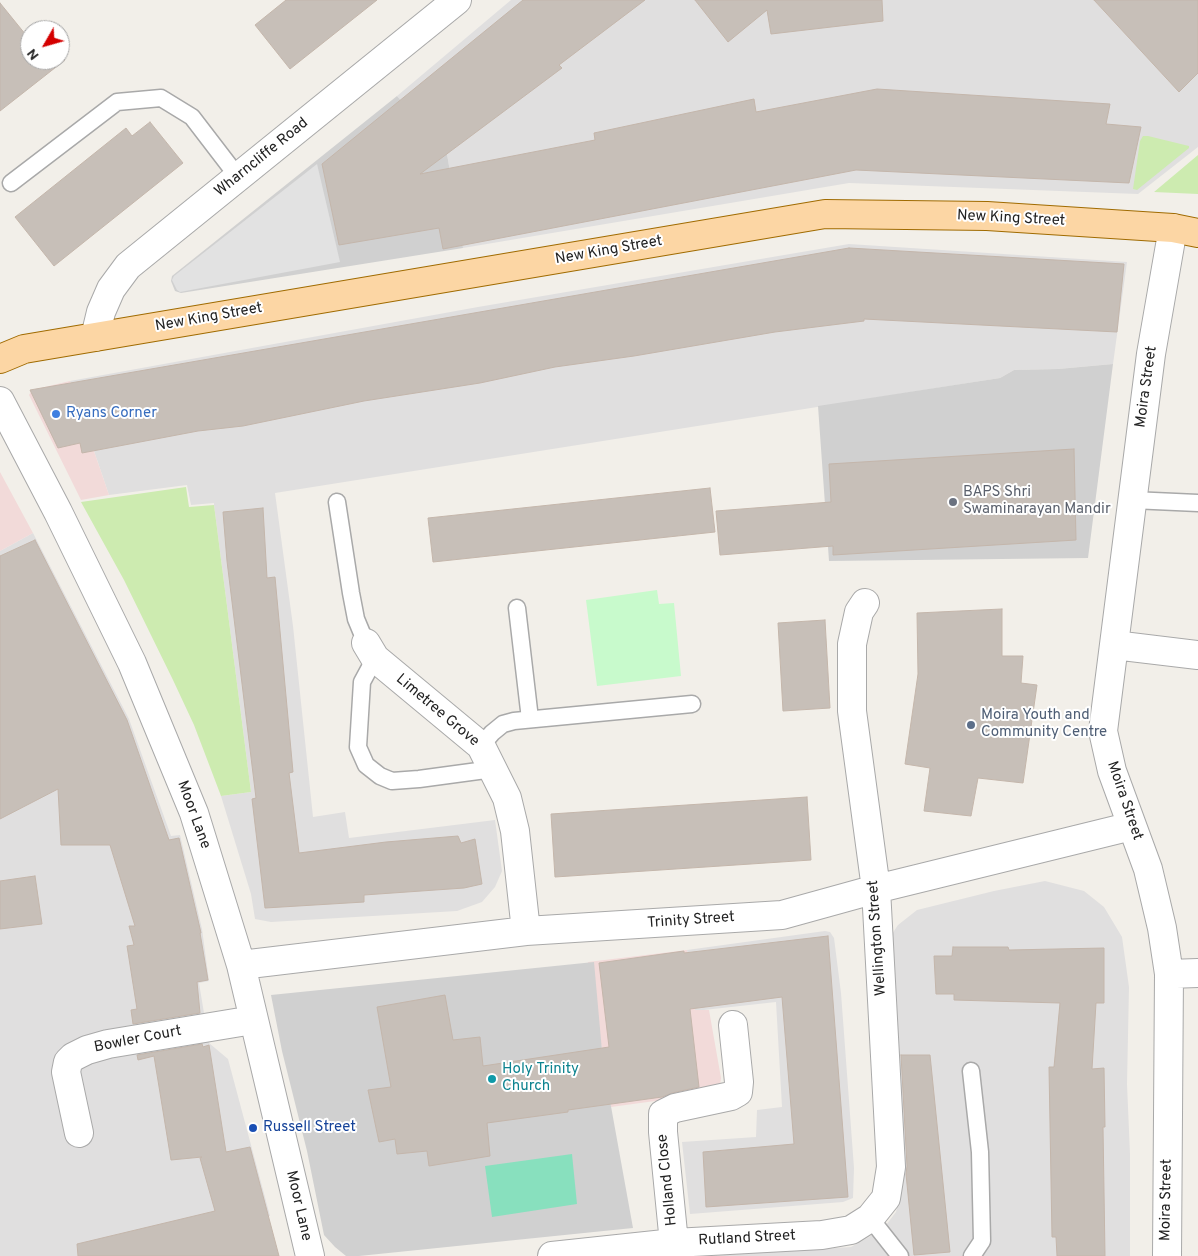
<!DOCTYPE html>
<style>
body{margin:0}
#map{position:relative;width:1198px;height:1256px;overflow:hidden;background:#f2efe9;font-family:Overpass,sans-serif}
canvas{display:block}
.north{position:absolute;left:20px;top:20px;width:50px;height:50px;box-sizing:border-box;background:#fff;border:1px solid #a7a7a7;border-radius:50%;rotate:232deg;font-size:14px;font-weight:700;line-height:20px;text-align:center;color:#222}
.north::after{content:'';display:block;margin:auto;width:18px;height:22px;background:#d40000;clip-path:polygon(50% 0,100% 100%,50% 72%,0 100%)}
</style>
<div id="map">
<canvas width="1198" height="1256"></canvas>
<div class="north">N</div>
</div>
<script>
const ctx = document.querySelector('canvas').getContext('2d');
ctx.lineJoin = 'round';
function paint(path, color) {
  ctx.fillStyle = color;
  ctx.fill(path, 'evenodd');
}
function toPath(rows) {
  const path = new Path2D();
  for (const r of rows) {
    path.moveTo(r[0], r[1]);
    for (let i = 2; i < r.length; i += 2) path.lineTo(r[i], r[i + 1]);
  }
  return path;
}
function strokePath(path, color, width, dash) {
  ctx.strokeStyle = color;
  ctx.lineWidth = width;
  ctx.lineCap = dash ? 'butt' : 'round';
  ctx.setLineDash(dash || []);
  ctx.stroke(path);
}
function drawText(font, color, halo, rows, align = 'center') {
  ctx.font = font + ' Overpass,sans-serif';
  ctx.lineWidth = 4;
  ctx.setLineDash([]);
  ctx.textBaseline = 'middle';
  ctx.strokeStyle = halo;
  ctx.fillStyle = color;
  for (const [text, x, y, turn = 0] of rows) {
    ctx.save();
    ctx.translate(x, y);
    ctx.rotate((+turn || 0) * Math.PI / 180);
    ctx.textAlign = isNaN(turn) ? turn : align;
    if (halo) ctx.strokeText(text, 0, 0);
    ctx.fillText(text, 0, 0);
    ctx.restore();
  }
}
const residential = toPath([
 [511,0,1198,0,1198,147,1138,194,849,183,463,248,447,154,397,96],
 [849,244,1127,262,1113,364,1058,369,1014,370,1000,378,275,493,293,626,313,817,345,812,349,838,495,820,502,871,495,887,482,902,457,911,271,922,255,919,251,894,221,796,251,792,214,505,214,503,191,505,187,485,109,495,70,381,478,307],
 [33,533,129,719,171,836,180,835,202,929,209,981,199,983,209,1043,228,1059,270,1216,196,1233,202,1256,0,1256,0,551],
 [1045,881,1084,891,1104,907,1122,937,1129,987,1127,1084,1130,1154,1130,1256,709,1256,851,1247,883,1229,896,1212,899,1198,888,940,898,925,917,910,994,891],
 [825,931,830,932,834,938,841,993,854,1168,853,1198,843,1202,690,1214,682,1142,756,1137,757,1110,782,1107,776,1002,695,1011,687,950]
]);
const commercial = toPath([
 [70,381,109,495,81,500,29,395,32,390],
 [0,472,33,533,0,551],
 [687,950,695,1010,709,1010,721,1078,720,1085,699,1095,611,1107,588,962]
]);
const religious = toPath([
 [397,96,447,154,463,248,181,293,175,291,171,281,172,276],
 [1113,364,1088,558,829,561,818,406,1000,378,1014,370,1058,369],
 [594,962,603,1062,633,1228,359,1256,346,1256,335,1247,324,1235,307,1151,282,1051,271,995]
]);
const grass = toPath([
 [1143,136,1148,136,1189,146,1189,148,1137,190,1133,189,1140,141],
 [1198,155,1198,194,1154,192],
 [186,487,189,507,214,505,251,792,221,796,194,725,173,680,124,580,81,502]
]);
const park = toPath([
 [657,590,659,604,674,603,681,676,597,686,586,600]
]);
const pitch = toPath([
 [572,1154,577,1204,492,1217,485,1166]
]);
const parking = toPath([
 [317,164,340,262,180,292,177,290,172,280,174,276]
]);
const building = toPath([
 [286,0,377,0,290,69,255,25,286,0],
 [523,0,645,0,559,65,562,68,420,174,595,140,594,133,754,99,756,112,877,89,1110,104,1106,124,1141,127,1129,183,856,170,443,249,439,228,339,245,322,164,523,0],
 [695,0,882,0,883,21,771,34,767,10,728,42,695,0],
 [1094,0,1198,0,1198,73,1179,92,1094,0],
 [0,3,30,40,30,60,65,60,0,111,0,3],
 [150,122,183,163,54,266,15,217,126,128,132,136,150,122],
 [849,248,1124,264,1117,332,864,319,864,321,775,332,634,356,555,367,480,383,364,401,243,426,198,431,82,453,80,443,58,448,30,390,849,248],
 [1074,449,1076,540,833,555,833,546,720,555,716,511,831,502,829,464,1074,449],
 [710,488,715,532,433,562,428,518,710,488],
 [263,508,267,578,275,577,293,772,289,773,299,853,386,842,458,836,461,843,475,839,482,884,464,888,364,895,364,902,265,908,252,799,256,798,227,561,223,512,263,508],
 [35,540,127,720,169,840,179,838,201,933,200,933,208,980,197,982,200,1013,133,1024,131,1010,137,1009,127,946,134,945,129,926,135,926,110,845,61,845,58,789,0,819,0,556,35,540],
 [1002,609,1002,656,1023,656,1021,683,1037,685,1023,783,978,778,971,816,924,811,930,768,905,764,918,674,917,613,1002,609],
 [825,620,830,708,783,711,778,623,825,620],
 [807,797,811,860,555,877,551,814,807,797],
 [35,876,42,924,0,929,0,881,35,876],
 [828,936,848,1197,706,1207,703,1152,794,1144,782,997,690,1009,699,1087,672,1093,662,1097,568,1110,568,1112,487,1123,490,1156,429,1166,427,1151,397,1154,395,1139,379,1142,368,1090,391,1087,377,1007,445,995,453,1040,480,1037,483,1066,609,1047,599,963,684,951,684,953,828,936],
 [953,947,1008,947,1009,950,1104,948,1104,1003,1096,1003,1092,1069,1104,1068,1105,1127,1103,1127,1105,1256,1057,1256,1056,1237,1052,1237,1049,1067,1054,1067,1060,1003,954,1000,954,994,936,994,934,956,952,956,953,947],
 [202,1044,203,1047,209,1045,226,1152,250,1147,279,1256,78,1256,77,1244,215,1211,200,1158,202,1157,171,1160,154,1056,138,1060,137,1055,202,1044],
 [901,1055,930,1055,950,1252,914,1255,906,1174,907,1166,901,1055]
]);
const service = toPath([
 [11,183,117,102,161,98,192,117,238,177],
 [1132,500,1198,503],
 [337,502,351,593,356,619,366,643],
 [517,608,530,719],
 [375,658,362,682,358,747,366,765,380,776,392,781,419,779,493,769],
 [481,746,492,733,503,724,514,721,692,704],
 [971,1071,980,1152,982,1241,972,1256],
 [870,1218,900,1256]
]);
const minor = toPath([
 [95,337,101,312,111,289,128,266,457,0],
 [0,401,58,512,132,663,194,813,241,965,310,1256],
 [366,643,375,658,481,746,507,798,515,831,526,931],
 [1114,645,1198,655],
 [241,965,526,931,782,915,876,889,1132,826],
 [1169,974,1198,973],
 [79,1133,66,1072,68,1062,73,1057,87,1050,108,1044,253,1020],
 [674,1243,663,1132,663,1114,675,1108,731,1096,738,1092,739,1082,733,1025],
 [552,1256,674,1243,822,1235,851,1230,870,1218,886,1198,891,1167,876,889,852,711,852,644,859,612,865,603],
 [1167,1256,1169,974,1162,928,1148,869,1112,771,1103,731,1151,354,1173,228]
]);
const primary = toPath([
 [0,359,24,349,825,214,987,216,1173,228,1198,233]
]);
const markers = [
 [56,414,5,"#3f7fe0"],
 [953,502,5,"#6b7280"],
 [971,725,5,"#5c6f8a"],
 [492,1079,5,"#0f9aa8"],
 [253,1128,5,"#1a4fb4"]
];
const streetNames = [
 ["Wharncliffe Road",262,158,-39],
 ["New King Street",1011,219,3],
 ["New King Street",609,251,-10],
 ["New King Street",209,318,-10],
 ["Moira Street",1147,387,-82],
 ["Limetree Grove",437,711,40],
 ["Moira Street",1124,801,71],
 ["Moor Lane",193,815,70],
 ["Trinity Street",691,921,-4],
 ["Wellington Street",878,938,-94],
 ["Bowler Court",138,1040,-11],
 ["Holland Close",668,1180,-96],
 ["Moira Street",1167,1200,-89],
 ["Moor Lane",298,1206,77],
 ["Rutland Street",747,1239,-3]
];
const shopNames = [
 ["Ryans Corner",66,414]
];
const worshipNames = [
 ["BAPS Shri",963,493],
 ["Swaminarayan Mandir",963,510]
];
const serviceNames = [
 ["Moira Youth and",981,716],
 ["Community Centre",981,733]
];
const cultureNames = [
 ["Holy Trinity",502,1070],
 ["Church",502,1087]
];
const transitNames = [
 ["Russell Street",263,1128]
];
paint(residential, '#e0dfdf');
paint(commercial, '#f2dad9');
paint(religious, '#d0d0d0');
paint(grass, '#cdebb0');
paint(park, '#c8facc');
paint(pitch, '#88e0be');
paint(parking, '#e2e2e2');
paint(building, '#c7bfb8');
strokePath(building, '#c4b6ab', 1);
strokePath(service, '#a9a9a9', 19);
strokePath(minor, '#a9a9a9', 30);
strokePath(primary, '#a06b00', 30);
strokePath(service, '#fff', 16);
strokePath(minor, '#fff', 28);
strokePath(primary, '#fcd6a4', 28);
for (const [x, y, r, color] of markers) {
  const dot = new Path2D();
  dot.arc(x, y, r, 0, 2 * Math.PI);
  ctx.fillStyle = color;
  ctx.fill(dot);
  strokePath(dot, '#fff', 2);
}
drawText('15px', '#222', '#fff', streetNames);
drawText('15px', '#366cbe', '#fff', shopNames, 'left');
drawText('15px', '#5b616d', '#fff', worshipNames, 'left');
drawText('15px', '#4e5e75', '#fff', serviceNames, 'left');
drawText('15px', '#0d838f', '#fff', cultureNames, 'left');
drawText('15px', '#164399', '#fff', transitNames, 'left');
</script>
